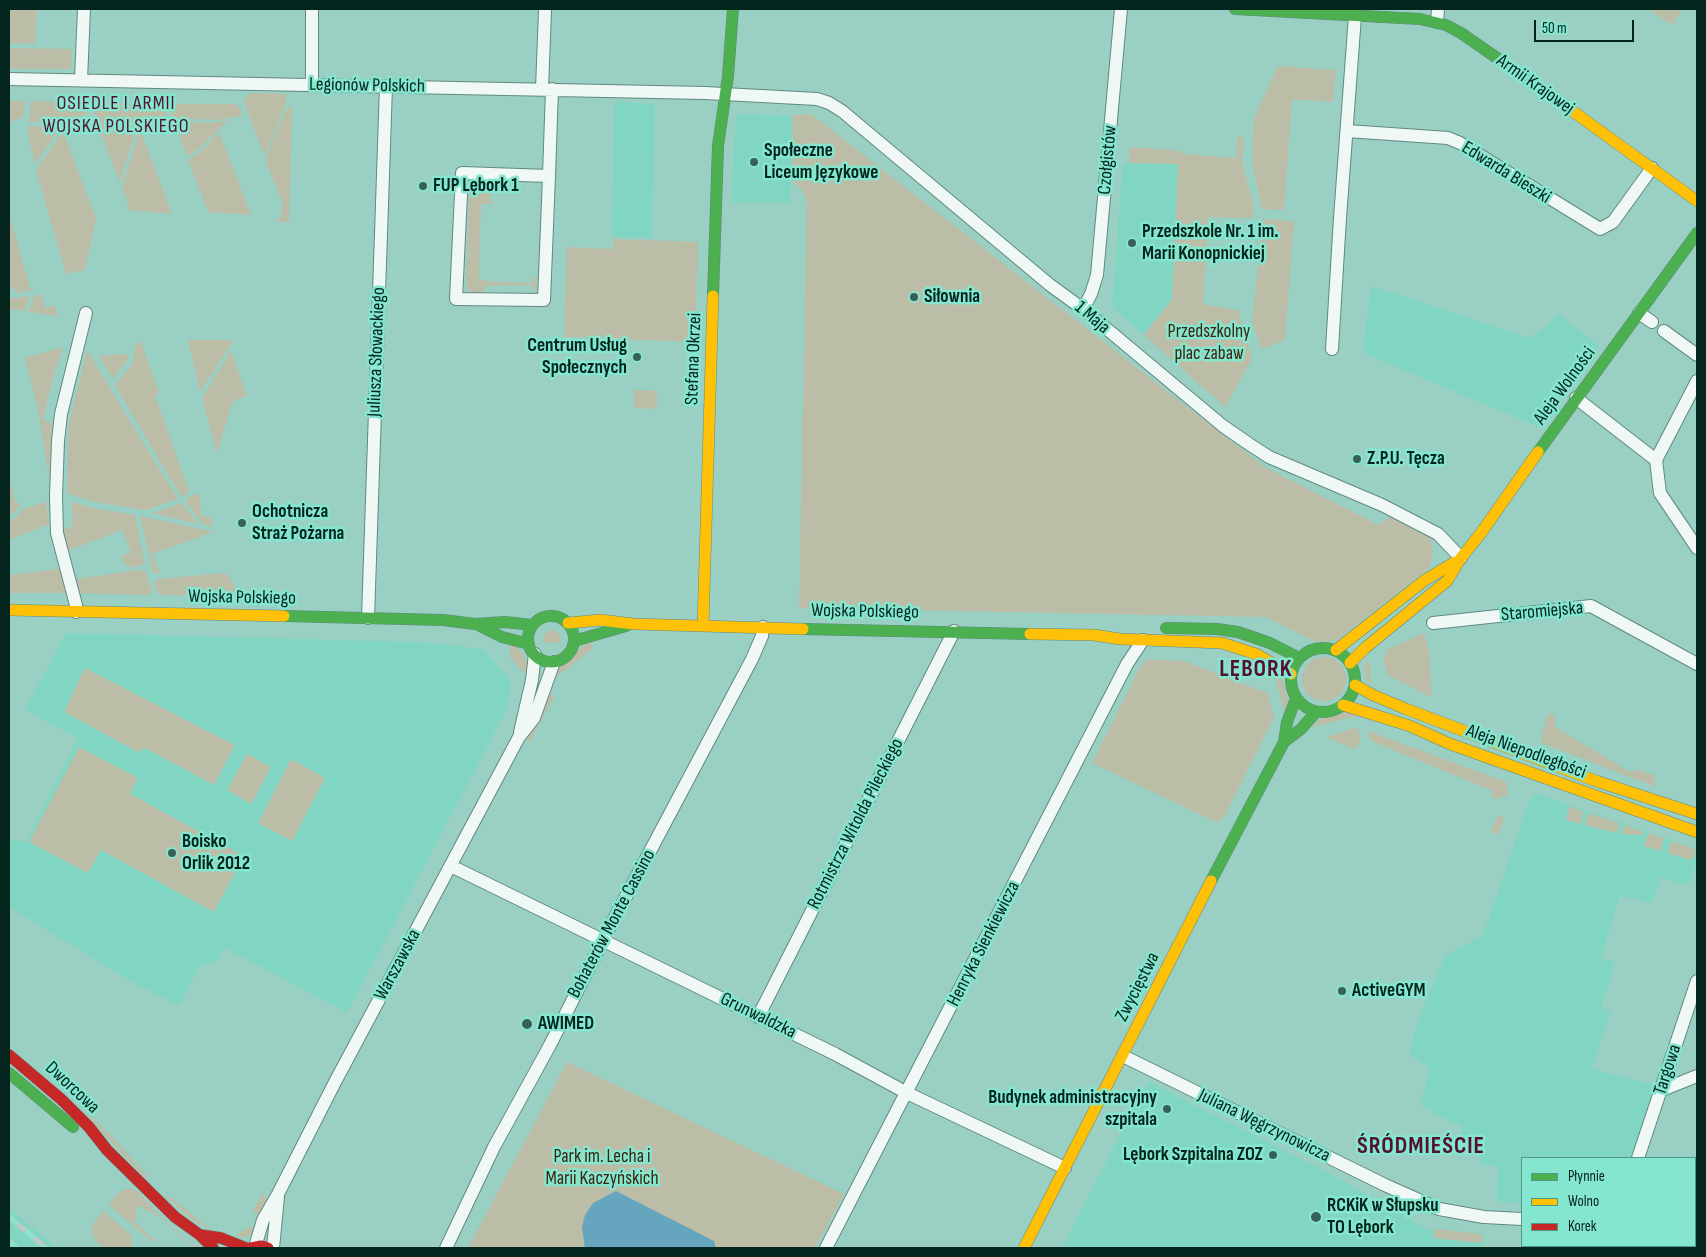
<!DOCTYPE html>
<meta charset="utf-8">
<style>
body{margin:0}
#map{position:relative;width:1706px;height:1257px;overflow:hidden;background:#9ad0c3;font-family:"Sofia Sans Condensed",sans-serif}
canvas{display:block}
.frame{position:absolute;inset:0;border:10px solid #04241e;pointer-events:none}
.legend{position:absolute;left:1521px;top:1157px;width:175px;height:90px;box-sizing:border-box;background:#84e6ce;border:1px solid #519888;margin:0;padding:6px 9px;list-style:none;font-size:15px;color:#04241e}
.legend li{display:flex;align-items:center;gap:10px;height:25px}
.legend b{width:25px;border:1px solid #519888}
.scale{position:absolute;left:1534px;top:20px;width:100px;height:22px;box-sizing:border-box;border:2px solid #04241e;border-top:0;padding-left:6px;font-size:15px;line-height:18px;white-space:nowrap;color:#04241e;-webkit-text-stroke:4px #84e6ce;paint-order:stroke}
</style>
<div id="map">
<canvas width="1706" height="1257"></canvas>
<div class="frame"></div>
<ul class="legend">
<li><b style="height:6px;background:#4caf50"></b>Płynnie</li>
<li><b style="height:6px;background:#ffc107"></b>Wolno</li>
<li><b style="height:6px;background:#c62828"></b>Korek</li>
</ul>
<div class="scale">50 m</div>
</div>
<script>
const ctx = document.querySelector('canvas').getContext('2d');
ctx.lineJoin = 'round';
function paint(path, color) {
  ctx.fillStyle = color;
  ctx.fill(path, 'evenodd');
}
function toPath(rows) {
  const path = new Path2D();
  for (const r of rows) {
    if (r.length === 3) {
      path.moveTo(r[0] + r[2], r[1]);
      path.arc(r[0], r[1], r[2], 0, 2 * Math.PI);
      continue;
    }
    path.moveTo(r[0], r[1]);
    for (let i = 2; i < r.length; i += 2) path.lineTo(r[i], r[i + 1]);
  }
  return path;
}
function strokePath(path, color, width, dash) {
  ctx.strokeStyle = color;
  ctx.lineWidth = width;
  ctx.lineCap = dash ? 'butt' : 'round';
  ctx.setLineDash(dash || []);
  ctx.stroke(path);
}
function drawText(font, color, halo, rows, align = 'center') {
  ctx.font = font + ' "Sofia Sans Condensed",sans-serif';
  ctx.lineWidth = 5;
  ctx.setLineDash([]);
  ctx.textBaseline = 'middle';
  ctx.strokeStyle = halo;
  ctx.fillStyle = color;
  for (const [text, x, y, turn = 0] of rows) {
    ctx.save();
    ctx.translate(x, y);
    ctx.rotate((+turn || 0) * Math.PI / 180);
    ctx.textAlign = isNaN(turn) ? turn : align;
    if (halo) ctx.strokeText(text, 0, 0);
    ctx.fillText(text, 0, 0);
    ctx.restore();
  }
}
const built = toPath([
 [615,101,655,104,652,238,612,237],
 [736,114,792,116,790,202,731,202],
 [1123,163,1211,165,1203,304,1238,310,1252,359,1225,407,1112,307],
 [1371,286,1529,338,1549,324,1557,313,1599,345,1539,427,1363,353],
 [66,633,419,642,484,649,511,682,507,709,347,1013,224,947,218,960,199,966,180,1006,131,981,9,907,9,841,19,840,26,843,78,738,25,710],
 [1535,793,1697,849,1697,863,1688,885,1661,877,1652,903,1620,896,1601,958,1615,962,1601,1008,1611,1011,1592,1069,1656,1085,1631,1158,1522,1158,1522,1204,1497,1201,1498,1167,1479,1164,1481,1147,1461,1141,1462,1126,1443,1118,1420,1104,1430,1068,1410,1055,1417,1023,1445,956,1483,935,1527,807],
 [1148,1081,1319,1168,1429,1230,1485,1233,1483,1248,1062,1248],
 [1697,1175,1697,1236,1695,1235,1695,1184],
 [9,1208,40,1234,57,1248,9,1248]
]);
const green = toPath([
 [9,9,37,9,35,44,9,43],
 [1648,9,1683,9,1672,25],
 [9,48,72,49,71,69,9,69],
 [1278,66,1336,70,1333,102,1292,99,1284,210,1262,209,1252,163,1254,118],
 [250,93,285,94,286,103,264,156,244,101],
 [9,101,25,101,24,113,22,117,9,123],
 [31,101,86,102,89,114,65,122,29,122],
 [94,102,165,104,167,115,166,117,160,116,99,130,92,107,92,103],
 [171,104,235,104,241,109,242,116,218,120,173,118,170,107],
 [292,107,289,222,274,222,281,217,282,202,266,162,270,145,287,108],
 [811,114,1263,466,1378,525,1390,517,1431,539,1433,554,1429,568,1337,640,1316,642,1265,617,799,608,807,201,802,190,792,181,793,115],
 [174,121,204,123,229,121,222,126,200,148,187,157],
 [139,124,128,155,120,183,101,134],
 [28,126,62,126,35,164,28,135],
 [140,129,172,214,128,210,127,200,122,187],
 [63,131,96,219,85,270,66,274,36,170],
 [219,132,251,215,208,212,188,160,203,150],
 [1238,135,1244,139,1242,162,1253,203,1253,218,1208,217,1203,304,1238,310,1252,359,1225,407,1144,335,1172,299,1178,164,1129,163,1130,147,1182,151,1182,154,1236,158],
 [469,190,488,191,490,193,490,201,493,202,493,204,481,204,479,279,482,279,483,281,531,283,532,277,536,278,537,286,535,291,534,292,533,285,485,286,483,293,473,293,468,289,466,281],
 [9,213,31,291,17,293,9,284],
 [1263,219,1294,221,1285,340,1262,349,1252,323],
 [614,239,698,242,695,342,564,337,567,247,613,249],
 [41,294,45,308,55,305,58,316,28,312,34,296],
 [30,296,24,311,9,309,9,299],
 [188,340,234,340,200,392],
 [141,342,159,393,155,396,189,491,182,497,162,465,115,385,132,364,136,343],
 [63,347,53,377,43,420,52,423,49,478,38,409,25,358],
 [87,350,156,464,178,499,145,510,95,502,67,493,68,428],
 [231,351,247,396,235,400,231,406,217,453,202,398],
 [128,354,127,361,113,379,99,356],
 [634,390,657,391,657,409,634,408],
 [9,475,15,501,21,505,9,517],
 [200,494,201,516,211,517,212,527,203,524,185,501,192,495],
 [46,502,49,524,9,540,9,524,25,508],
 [72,502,93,508,135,515,144,562,141,566,130,567,124,564,121,556,131,552,122,530,67,551,61,531,73,526],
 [182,503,198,524,152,513],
 [140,516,205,530,213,532,152,554,160,573,153,573],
 [60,569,66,593,9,593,9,575],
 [138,570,146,572,152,592,149,595,78,593,75,582,77,579],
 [224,573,229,576,236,590,237,596,160,595,157,591,154,583,158,579],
 [551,629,559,634,561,639,559,643,543,642,544,634],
 [1424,633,1429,651,1432,698,1388,675,1383,660,1388,649],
 [591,640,592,649,554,679,556,671,559,667,573,657,578,650],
 [510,642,523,653,528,665,528,674,521,670,510,657],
 [1324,679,22],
 [1367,658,1370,666,1371,685,1368,683,1364,670],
 [1148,659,1184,661,1267,693,1274,717,1224,817,1218,823,1092,763,1140,667],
 [85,668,235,745,214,785,143,747,140,753,64,712],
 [1274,672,1282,679,1284,685,1288,702,1285,714],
 [548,693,552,694,554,697,529,743,527,739,538,720],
 [1346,712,1357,716,1312,727,1321,718],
 [1551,713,1555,716,1555,727,1630,772,1639,770,1654,775,1656,787,1542,743,1541,739,1547,716],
 [1357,727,1361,738,1356,750,1326,737],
 [1368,731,1506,782,1508,795,1498,799,1491,796,1493,791,1371,741,1367,732],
 [79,747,138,778,130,794,244,856,214,912,101,850,88,873,29,842],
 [247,754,271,767,251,804,227,790],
 [291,759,325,778,292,841,258,823],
 [1569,806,1583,811,1581,824,1566,820],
 [1588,813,1620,823,1617,833,1585,825],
 [1502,815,1504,818,1499,834,1490,832,1498,816],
 [1624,825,1644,832,1642,835,1621,834],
 [1648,833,1664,838,1661,851,1644,846],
 [1671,841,1696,849,1694,856,1691,860,1667,853],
 [567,1062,844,1194,815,1248,468,1248],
 [84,1112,110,1134,150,1179,143,1176],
 [125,1189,133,1189,138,1192,164,1220,188,1241,201,1248,196,1248,152,1212,147,1211,143,1207,139,1206,135,1211,138,1217,134,1222,156,1241,150,1240,109,1205,116,1195],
 [263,1193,266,1200,261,1216,254,1213,253,1210],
 [166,1194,210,1228,218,1233,191,1219,167,1197],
 [103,1211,131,1235,133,1248,104,1248,96,1242,92,1233,92,1226],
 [250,1227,257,1228,249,1236,243,1238,236,1235],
 [1435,1229,1483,1234,1482,1243,1433,1238]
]);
const water = toPath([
 [616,1191,714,1241,716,1248,585,1248,582,1227,585,1215,593,1203]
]);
const street = toPath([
 [1437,22,1438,9],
 [9,79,705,93,817,99,829,103,842,111,1050,285,1083,309,1223,426,1249,444,1269,457,1382,505,1438,534,1461,558],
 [81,80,84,9],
 [312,84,312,9],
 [542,89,545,11],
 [1347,131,1448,138,1460,143,1600,229,1613,222,1652,168],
 [549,176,462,173,456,299,544,300,549,176,552,89],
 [1083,309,1091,294,1097,275,1121,9],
 [1639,313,1652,322],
 [1664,331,1697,355],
 [1332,349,1340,218,1355,16],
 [1697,381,1656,460,1660,493,1697,548],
 [1576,398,1656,460],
 [76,612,76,605,57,533,56,496,58,441,61,414,86,313],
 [368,618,386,86],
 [1433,623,1591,606,1697,664],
 [520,732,532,680,535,654],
 [451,866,835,1054,907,1093,1065,1168],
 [758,1017,954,631],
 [1123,1056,1385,1185,1439,1209,1484,1217,1522,1219],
 [1662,1090,1697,1076],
 [1638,1158,1697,981],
 [1665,1246,1673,1248],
 [255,1247,263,1220,278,1194,334,1084,519,737,534,718,554,662],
 [273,1248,278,1197],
 [446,1248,494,1147,550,1045,603,940,752,659,762,636,763,627],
 [826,1248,1127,664,1143,640],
 [1610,1248,1610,1246]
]);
const fast = toPath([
 [1235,9,1420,19,1446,25,1461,33,1553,97],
 [713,296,718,146,728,76,733,9],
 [1538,452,1697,233],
 [284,616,443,620,475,624,505,622,532,625],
 [551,639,23],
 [478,625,502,637,529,644],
 [1166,628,1217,629,1238,632,1270,643,1299,658],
 [803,629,1030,634],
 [574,641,626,626],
 [1323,680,32],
 [1284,742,1301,729,1316,712],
 [1211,881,1284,742,1287,722,1296,698],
 [9,1073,73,1127]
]);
const slow = toPath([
 [1553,97,1697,201],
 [9,610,284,616],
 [568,623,600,620,634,624,803,629],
 [703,626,713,296],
 [1030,634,1094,635,1120,639,1222,643,1256,654,1291,674],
 [1336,650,1425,580,1455,562],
 [1350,663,1365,648,1447,581,1461,558,1481,533,1538,452],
 [1355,685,1373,695,1406,709,1596,781,1697,814],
 [1343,705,1410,726,1450,744,1697,832],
 [1024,1248,1211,881]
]);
const jam = toPath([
 [9,1055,62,1100,89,1127,107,1150,175,1217,200,1235,213,1248],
 [200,1235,221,1238,246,1248],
 [251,1248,261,1246,268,1248]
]);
const rail = toPath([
 [9,1217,46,1248],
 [9,1241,17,1248]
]);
const markers = [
 [754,162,5,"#386058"],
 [423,186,5,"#386058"],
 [1132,243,5,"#386058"],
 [914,297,5,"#386058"],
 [637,357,5,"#386058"],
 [1357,459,5,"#386058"],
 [242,523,5,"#386058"],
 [172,853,5,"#386058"],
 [1342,991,5,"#386058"],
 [527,1024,6,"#386058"],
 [1167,1109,5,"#386058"],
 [1273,1155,5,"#386058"],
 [1316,1217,6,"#386058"]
];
const streetNames = [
 ["Armii Krajowej",1535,85,35],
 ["Legionów Polskich",367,86,1],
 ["Czołgistów",1108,160,-85],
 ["Edwarda Bieszki",1506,173,32],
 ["1 Maja",1092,318,40],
 ["Juliusza Słowackiego",377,352,-88],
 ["Stefana Okrzei",694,359,-88],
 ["Aleja Wolności",1565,386,-54],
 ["Wojska Polskiego",242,598,1],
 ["Wojska Polskiego",865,612,1],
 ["Staromiejska",1542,612,-5],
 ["Aleja Niepodległości",1526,752,20],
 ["Rotmistrza Witolda Pileckiego",856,824,-63],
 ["Bohaterów Monte Cassino",612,924,-62],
 ["Henryka Sienkiewicza",984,944,-63],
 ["Warszawska",398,965,-62],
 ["Zwycięstwa",1138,987,-63],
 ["Grunwaldzka",758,1016,26],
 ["Targowa",1668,1070,-72],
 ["Dworcowa",72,1088,43],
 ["Juliana Węgrzynowicza",1264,1126,26]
];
const poiNames = [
 ["Społeczne",764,151],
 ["Liceum Językowe",764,173],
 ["FUP Lębork 1",433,186],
 ["Przedszkole Nr. 1 im.",1142,232],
 ["Marii Konopnickiej",1142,254],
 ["Siłownia",924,297],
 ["Centrum Usług",627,346,"right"],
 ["Społecznych",627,368,"right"],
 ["Z.P.U. Tęcza",1367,459],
 ["Ochotnicza",252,512],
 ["Straż Pożarna",252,534],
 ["Boisko",182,842],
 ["Orlik 2012",182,864],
 ["ActiveGYM",1352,991],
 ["AWIMED",538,1024],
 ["Budynek administracyjny",1157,1098,"right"],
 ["szpitala",1157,1120,"right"],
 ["Lębork Szpitalna ZOZ",1263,1155,"right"],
 ["RCKiK w Słupsku",1327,1206],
 ["TO Lębork",1327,1228]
];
const parkNames = [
 ["Przedszkolny",1209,332],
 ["plac zabaw",1209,354],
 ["Park im. Lecha i",602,1157],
 ["Marii Kaczyńskich",602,1179]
];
const neighbourhoodNames = [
 ["OSIEDLE I ARMII",116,104],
 ["WOJSKA POLSKIEGO",116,127]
];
const districtNames = [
 ["LĘBORK",1256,670],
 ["ŚRÓDMIEŚCIE",1421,1147]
];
paint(built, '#81d6c3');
paint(green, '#bcbda7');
paint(water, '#65a5bd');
strokePath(street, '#618980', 14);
strokePath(fast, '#618980', 12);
strokePath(slow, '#618980', 12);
strokePath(jam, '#618980', 12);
strokePath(street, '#f0f8f6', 12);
strokePath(fast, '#4caf50', 11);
strokePath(slow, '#ffc107', 11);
strokePath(jam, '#c62828', 11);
strokePath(rail, '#bacac6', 5.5);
strokePath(rail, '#84e6ce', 4, [11]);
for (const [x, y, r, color] of markers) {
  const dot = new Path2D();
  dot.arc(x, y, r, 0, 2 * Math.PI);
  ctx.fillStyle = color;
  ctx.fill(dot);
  strokePath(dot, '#84e6ce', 2);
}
drawText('19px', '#04241e', '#84e6ce', streetNames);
drawText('bold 19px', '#04241e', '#84e6ce', poiNames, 'left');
drawText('19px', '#3c230f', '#84e6ce', parkNames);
ctx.letterSpacing = '1px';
drawText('20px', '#53112f', '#84e6ce', neighbourhoodNames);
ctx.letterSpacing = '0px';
ctx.letterSpacing = '1px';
drawText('bold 24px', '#53112f', '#84e6ce', districtNames);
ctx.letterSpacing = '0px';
</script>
